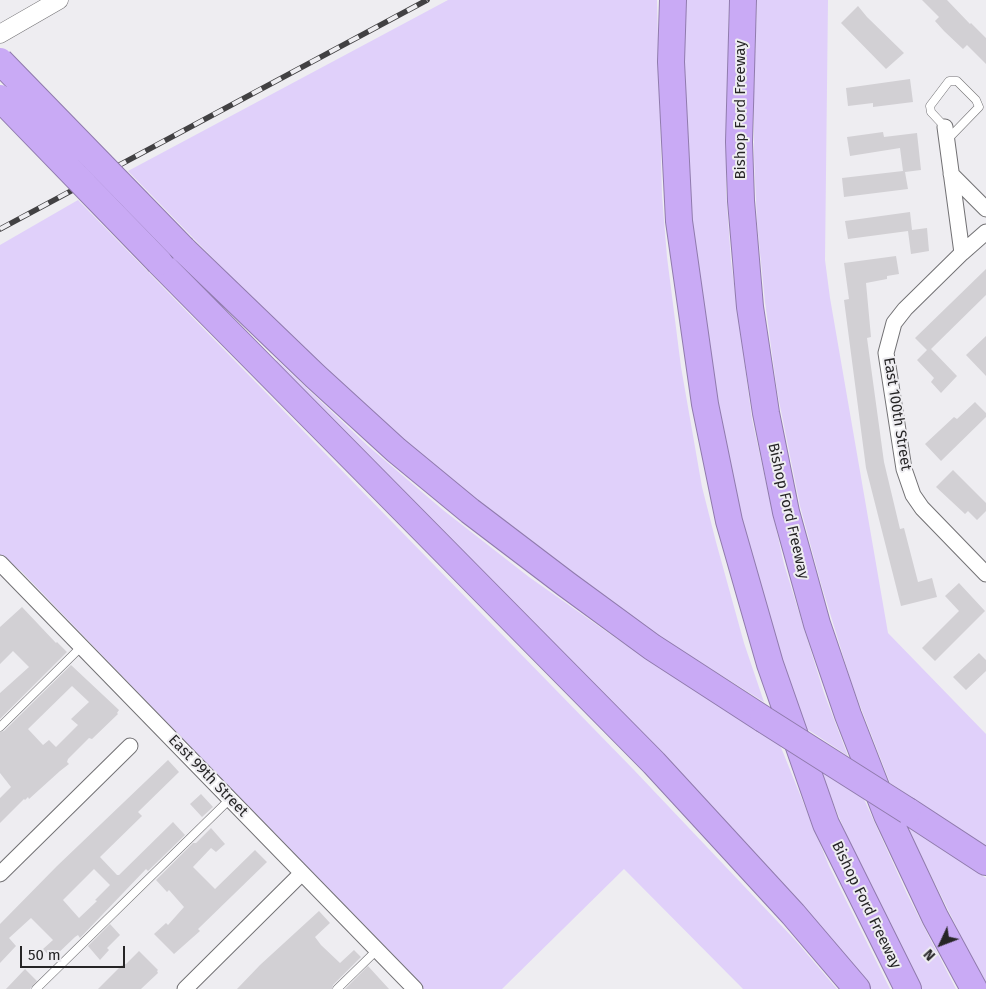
<!DOCTYPE html>
<style>
body{margin:0}
#map{position:relative;width:986px;height:989px;overflow:hidden;background:#eeedf1;font-family:"Fira Sans",sans-serif}
canvas{display:block}
.north{position:absolute;left:916px;top:919px;width:50px;height:50px;-webkit-text-stroke:4px #eeedf1;paint-order:stroke;rotate:227deg;font-size:14px;font-weight:700;line-height:20px;text-align:center;color:#262526}
.north::after{content:'';display:block;margin:auto;width:18px;height:22px;background:#262526;clip-path:polygon(50% 0,100% 100%,50% 72%,0 100%)}
.scale{position:absolute;left:20px;top:946px;width:105px;height:22px;box-sizing:border-box;border:2px solid #262526;border-top:0;padding-left:6px;font-size:15px;line-height:18px;white-space:nowrap;color:#262526;-webkit-text-stroke:4px #eeedf1;paint-order:stroke}
</style>
<div id="map">
<canvas width="986" height="989"></canvas>
<div class="north">N</div>
<div class="scale">50 m</div>
</div>
<script>
const ctx = document.querySelector('canvas').getContext('2d');
ctx.lineJoin = 'round';
function paint(path, color) {
  ctx.fillStyle = color;
  ctx.fill(path, 'evenodd');
}
function toPath(rows) {
  const path = new Path2D();
  for (const r of rows) {
    path.moveTo(r[0], r[1]);
    for (let i = 2; i < r.length; i += 2) path.lineTo(r[i], r[i + 1]);
  }
  return path;
}
function strokePath(path, color, width, dash) {
  ctx.strokeStyle = color;
  ctx.lineWidth = width;
  ctx.lineCap = dash ? 'butt' : 'round';
  ctx.setLineDash(dash || []);
  ctx.stroke(path);
}
function drawText(font, color, halo, rows, align = 'center') {
  ctx.font = font + ' "Fira Sans",sans-serif';
  ctx.lineWidth = 4;
  ctx.setLineDash([]);
  ctx.textBaseline = 'middle';
  ctx.strokeStyle = halo;
  ctx.fillStyle = color;
  for (const [text, x, y, turn = 0] of rows) {
    ctx.save();
    ctx.translate(x, y);
    ctx.rotate((+turn || 0) * Math.PI / 180);
    ctx.textAlign = isNaN(turn) ? turn : align;
    if (halo) ctx.strokeText(text, 0, 0);
    ctx.fillText(text, 0, 0);
    ctx.restore();
  }
}
const green = toPath([
 [448,0,657,0,662,195,667,257,681,367,702,487,716,542,744,643,764,702,673,645,616,606,456,486,366,409,267,314,128,171],
 [685,0,729,0,726,191,731,261,752,419,784,564,824,693,848,756,804,727,769,626,740,519,721,433,696,266,689,176,685,71],
 [757,0,828,0,825,260,830,298,888,633,986,734,986,846,890,783,852,685,821,584,800,506,777,391,765,302,757,223,754,157,754,92],
 [78,200,634,770,796,941,837,989,743,989,624,869,502,989,423,989,21,571,0,555,0,245],
 [277,360,368,446,443,510,529,577,617,639,780,745,829,866,890,989,869,989,275,362],
 [820,771,864,799,907,894,956,989,922,989,873,894,844,829],
 [907,827,986,878,986,984,965,944]
]);
const building = toPath([
 [922,0,947,0,970,24,971,23,986,38,986,64,967,45,963,49,944,31,935,21,939,17],
 [858,6,867,17,904,53,886,69,841,23],
 [910,79,913,102,873,107,873,103,848,106,846,88],
 [883,132,884,137,917,133,921,170,905,172,908,189,844,197,842,178,903,171,900,148,850,156,847,137],
 [910,212,912,230,927,228,929,251,911,254,908,231,848,239,845,221],
 [896,256,899,274,887,276,887,279,866,283,871,337,867,338,884,462,900,529,904,528,918,582,932,578,937,597,901,606,866,468,844,300,849,299,844,263],
 [986,269,986,295,931,349,957,376,941,393,931,382,934,378,917,360,927,350,915,338],
 [986,336,986,376,966,355],
 [975,402,986,413,986,417,941,461,925,444,954,417,957,419],
 [953,470,986,503,986,511,977,520,968,511,965,514,936,487],
 [959,583,985,611,935,661,922,648,959,611,945,596],
 [22,607,56,643,57,642,67,652,0,719,0,693,29,667,13,651,0,664,0,627],
 [979,653,986,660,986,671,966,690,953,677],
 [71,665,119,710,117,713,118,714,92,739,89,738,68,759,67,762,69,764,60,771,29,799,28,797,25,800,24,799,0,823,0,798,11,787,0,773,0,732,4,731],
 [72,686,89,702,71,719,78,725,56,747,49,740,43,745,28,729],
 [168,760,179,772,138,812,142,816,100,857,117,875,119,875,173,822,185,835,148,871,146,869,80,938,78,935,75,937,52,959,43,949,53,940,31,918,9,938,16,946,0,963,0,924,57,866],
 [94,869,110,885,95,900,97,901,79,918,63,900],
 [201,794,213,807,202,817,190,804],
 [211,828,225,844,216,852,211,848,193,867,215,889,255,850,267,862,198,929,200,931,174,954,154,934,166,923,168,925,184,907,169,890,167,892,156,880,193,843,196,843],
 [319,911,330,923,315,937,321,945,340,963,354,950,361,957,333,985,332,989,237,989,260,965],
 [110,924,120,935,107,948,109,950,100,960,88,946],
 [139,951,158,970,157,971,158,973,141,989,98,989,122,965,126,964],
 [368,966,389,989,345,989],
 [25,969,37,981,30,989,6,989]
]);
const service = toPath([
 [945,127,931,112,930,106,949,81,957,81,976,100,979,107,947,140],
 [0,727,81,647],
 [36,989,230,799],
 [337,989,377,950]
]);
const minor = toPath([
 [945,127,962,253],
 [951,174,986,209],
 [986,232,962,253,905,309,894,323,886,353,904,469,913,495,922,508,986,574],
 [0,563,415,989],
 [0,874,130,746],
 [185,989,302,873]
]);
const tertiary = toPath([
 [0,34,59,0]
]);
const motorway = toPath([
 [673,0,671,62,679,221,705,404,729,521,770,664,826,824,908,989],
 [743,0,739,142,741,201,750,307,766,413,786,512,817,624,848,715,887,815,935,917,974,989],
 [183,249,315,376,396,450,470,511,566,584,652,647,763,719],
 [159,262,654,763,793,914,857,989],
 [908,811,986,862]
]);
const rail = toPath([
 [0,229,427,0]
]);
const motorwayBridge = toPath([
 [0,61,183,249],
 [0,98,159,262],
 [763,719,908,811]
]);
const streetNames = [
 ["Bishop Ford Freeway",741,110,-90],
 ["East 100th Street",897,414,81],
 ["Bishop Ford Freeway",788,511,77],
 ["East 99th Street",208,776,46],
 ["Bishop Ford Freeway",866,905,64]
];
paint(green, '#e0d0fa');
paint(building, '#d2d0d4');
strokePath(service, '#727174', 9);
strokePath(minor, '#727174', 17);
strokePath(tertiary, '#727174', 19);
strokePath(motorway, '#907bad', 28);
strokePath(service, '#fff', 8);
strokePath(minor, '#fff', 15);
strokePath(tertiary, '#fff', 18);
strokePath(motorway, '#c9aaf5', 26);
strokePath(rail, '#424143', 5.5);
strokePath(rail, '#eeedf1', 4, [11]);
strokePath(motorwayBridge, '#907bad', 28, []);
strokePath(motorwayBridge, '#c9aaf5', 26);
drawText('15px', '#262526', '#eeedf1', streetNames);
</script>
